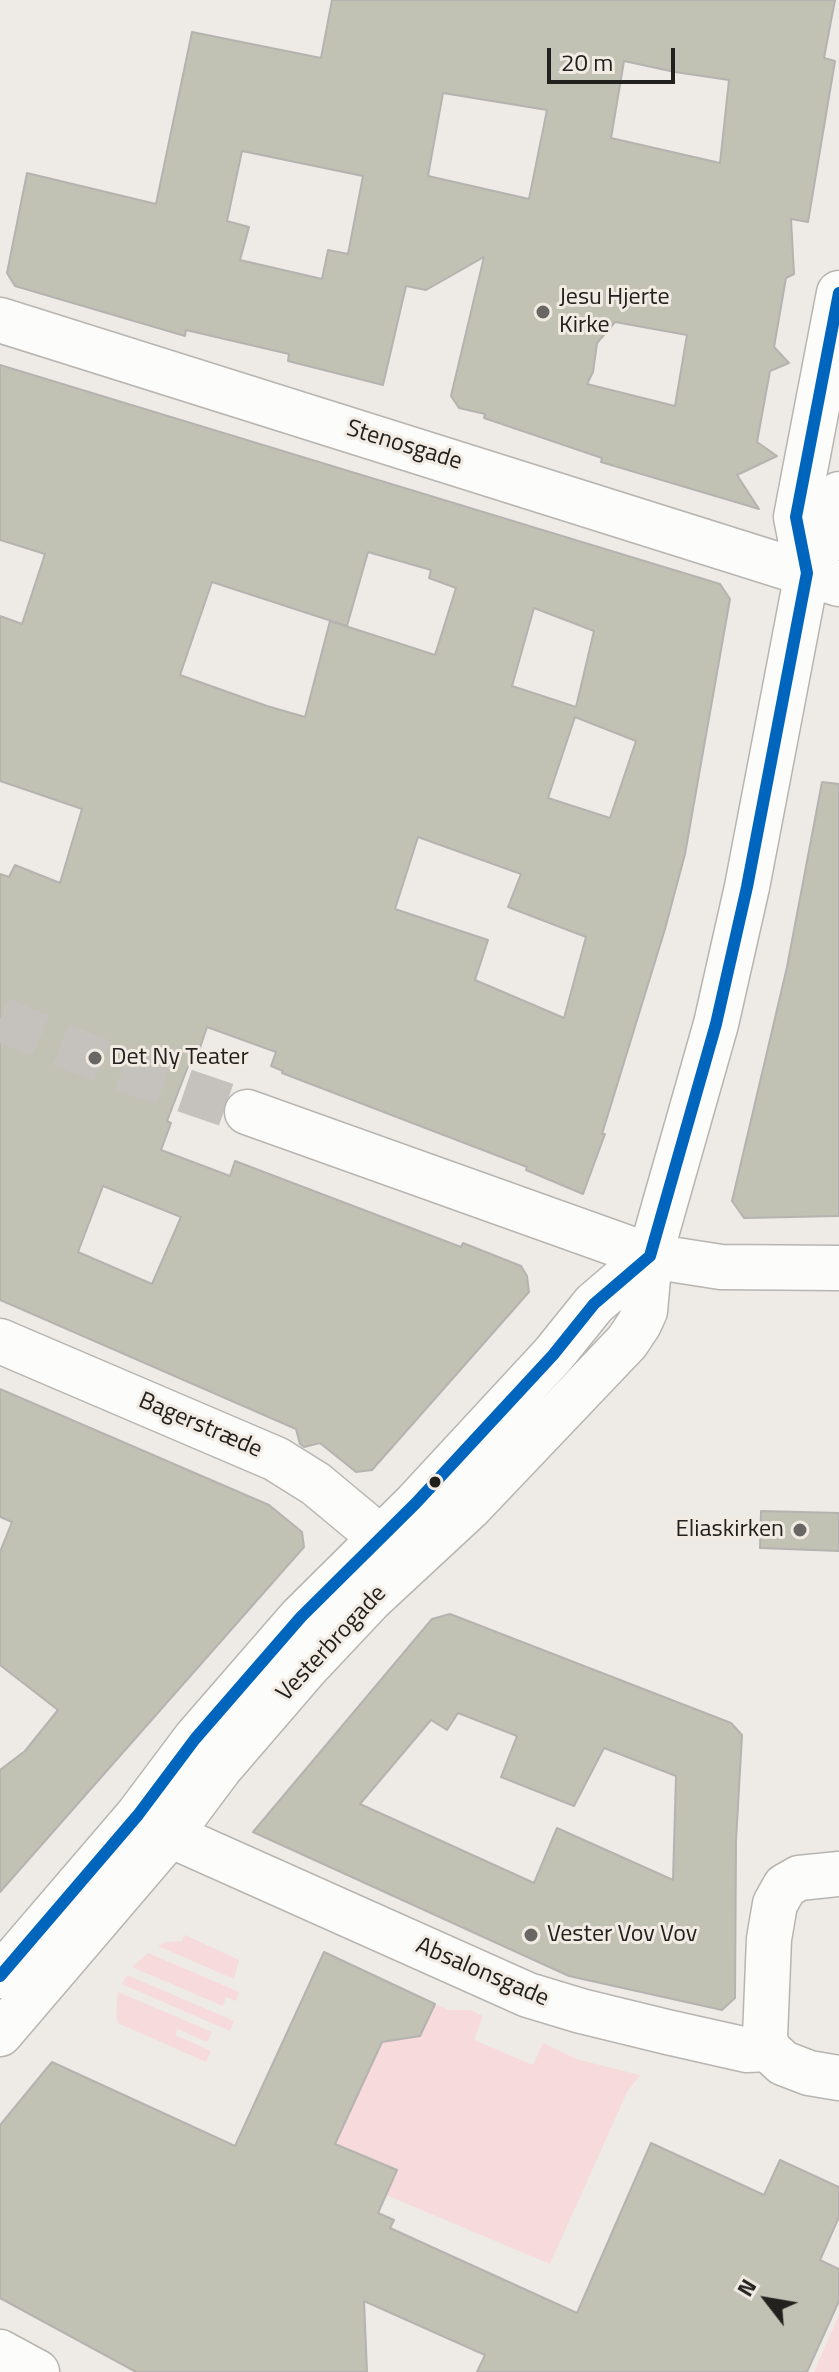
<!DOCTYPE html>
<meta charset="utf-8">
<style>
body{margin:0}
#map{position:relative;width:839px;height:2372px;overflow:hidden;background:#eeeae6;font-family:"Titillium Web",sans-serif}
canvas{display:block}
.north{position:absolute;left:727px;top:2260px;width:80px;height:80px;-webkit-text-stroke:6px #f1ebe3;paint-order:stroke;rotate:301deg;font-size:22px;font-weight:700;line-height:32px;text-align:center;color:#22211e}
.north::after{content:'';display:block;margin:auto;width:28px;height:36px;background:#22211e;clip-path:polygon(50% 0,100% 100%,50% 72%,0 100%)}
.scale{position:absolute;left:547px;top:48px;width:128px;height:36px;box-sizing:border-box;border:4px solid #22211e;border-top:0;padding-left:10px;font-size:24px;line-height:28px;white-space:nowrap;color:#22211e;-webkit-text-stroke:6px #f1ebe3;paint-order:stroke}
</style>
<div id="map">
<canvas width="839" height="2372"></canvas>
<div class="north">N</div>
<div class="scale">20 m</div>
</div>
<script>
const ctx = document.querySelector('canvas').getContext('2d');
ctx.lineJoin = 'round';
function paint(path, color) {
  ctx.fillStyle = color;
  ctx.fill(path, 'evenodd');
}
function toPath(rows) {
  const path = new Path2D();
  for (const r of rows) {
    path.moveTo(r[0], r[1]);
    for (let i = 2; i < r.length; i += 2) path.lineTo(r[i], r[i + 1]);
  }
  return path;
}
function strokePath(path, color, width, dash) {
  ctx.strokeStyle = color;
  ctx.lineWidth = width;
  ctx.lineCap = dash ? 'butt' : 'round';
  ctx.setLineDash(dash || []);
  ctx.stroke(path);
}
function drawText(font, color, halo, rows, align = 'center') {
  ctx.font = font + ' "Titillium Web",sans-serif';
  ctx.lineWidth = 6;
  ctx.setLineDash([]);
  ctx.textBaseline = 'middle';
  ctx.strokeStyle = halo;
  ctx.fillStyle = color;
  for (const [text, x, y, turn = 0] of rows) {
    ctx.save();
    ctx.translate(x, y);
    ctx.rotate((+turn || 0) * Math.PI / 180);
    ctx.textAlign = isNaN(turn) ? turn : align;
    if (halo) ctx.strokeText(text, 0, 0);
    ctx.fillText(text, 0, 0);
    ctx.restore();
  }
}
const green = toPath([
 [185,1935,239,1960,234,1979,158,1946,166,1942,182,1941],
 [148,1953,239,1992,236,2001,226,1997,223,2006,132,1967],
 [127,1975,234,2021,230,2031,122,1984],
 [118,1992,212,2032,207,2042,178,2029,175,2035,211,2051,206,2062,118,2023,116,2013],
 [435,2004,449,2010,471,2010,483,2016,474,2040,533,2065,543,2043,576,2059,640,2075,627,2092,550,2264,386,2195,397,2170,381,2163,296,2209,347,2095,356,2098,367,2075,378,2026,406,2038,415,2037,421,2033],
 [839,2315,839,2372,814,2372]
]);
const building = toPath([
 [332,0,835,0,824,58,835,61,808,222,791,219,794,274,786,278,774,347,789,363,770,371,757,442,777,456,737,475,759,509,601,462,602,458,484,418,485,414,459,408,451,396,484,257,426,290,406,286,383,385,288,361,289,354,186,330,185,336,15,286,7,273,27,173,156,204,192,32,321,58,332,0],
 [624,61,675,72,729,80,720,163,611,138,624,61],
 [443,93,547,110,529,199,428,176,443,93],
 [242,151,363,176,348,254,328,250,322,279,240,260,249,227,227,221,242,151],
 [615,322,687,335,675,406,587,384,593,372,597,343,615,322],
 [0,365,720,584,730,599,685,854,665,929,602,1134,605,1134,583,1194,526,1170,527,1167,282,1073,283,1071,271,1066,276,1052,207,1027,198,1054,192,1056,167,1121,171,1123,161,1150,230,1176,235,1161,461,1247,463,1243,521,1266,527,1276,529,1292,372,1470,356,1472,320,1443,304,1447,300,1444,296,1429,0,1300,0,874,9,877,15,865,60,883,82,809,0,781,0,616,22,624,45,554,0,540,0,365],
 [368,552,431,570,429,578,456,588,435,655,330,621,305,717,267,706,180,675,212,582,347,626,368,552],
 [534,608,594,631,576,707,512,686,534,608],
 [575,717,636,741,610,818,548,798,575,717],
 [418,837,521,874,508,907,586,937,564,1018,475,980,488,940,395,909,418,837],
 [103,1186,181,1217,152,1284,78,1252,103,1186],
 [822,782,839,784,839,1216,744,1218,732,1201,787,967,822,782],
 [0,1389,269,1505,302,1532,304,1547,0,1892,0,1770,25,1751,58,1710,0,1665,0,1552,12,1522,0,1517,0,1389],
 [761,1511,839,1513,839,1551,760,1548,761,1511],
 [450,1614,731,1723,742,1735,736,1841,735,1998,722,2010,569,1976,253,1832,432,1619,450,1614],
 [458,1713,517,1736,501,1777,574,1806,604,1748,676,1776,673,1880,557,1828,534,1883,360,1804,431,1720,447,1730,458,1713],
 [324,1952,435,2004,420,2036,382,2042,335,2144,397,2170,378,2213,394,2220,390,2228,577,2313,651,2143,764,2195,780,2160,839,2187,839,2217,820,2260,839,2269,839,2301,807,2372,477,2372,485,2355,364,2301,367,2372,136,2372,0,2298,0,2125,52,2062,235,2146,324,1952]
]);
const minorTunnel = toPath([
 [0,1019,111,1065,247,1112]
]);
const minor = toPath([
 [0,320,839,584],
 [807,573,796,517,839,293],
 [247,1112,650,1256,721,1267,839,1268],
 [0,1341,276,1459,316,1484,388,1544,408,1546],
 [148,1821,170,1835,528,1995,581,2011,667,2032,747,2050,768,2049],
 [0,1976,138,1815,195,1739,301,1617,416,1503,553,1355,594,1304,650,1256],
 [0,2034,170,1835,220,1768,307,1667,371,1599,469,1508,627,1342,639,1324,645,1311,650,1256,716,1024,747,887,807,573,833,524,839,494],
 [768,2049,765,2037,769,1939,775,1904,785,1886,799,1878,839,1874],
 [768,2049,783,2063,809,2073,839,2078],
 [0,2352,37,2372]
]);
const bus1 = toPath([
 [0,1976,138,1815,195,1739,301,1617,416,1503,553,1355,594,1304,650,1256,716,1024,747,887,807,573,796,517,839,293]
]);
const markers = [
 [543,312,8,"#696764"],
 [95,1058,8,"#696764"],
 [435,1482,7,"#22211e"],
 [800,1530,8,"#696764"],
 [531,1935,8,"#696764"]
];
const poiNames = [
 ["Jesu Hjerte",559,298],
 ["Kirke",559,326],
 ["Det Ny Teater",111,1058],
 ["Eliaskirken",784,1530,"right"],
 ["Vester Vov Vov",547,1935]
];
const streetNames = [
 ["Stenosgade",404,446,17],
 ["Bagerstræde",200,1426,23],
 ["Vesterbrogade",332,1644,-47],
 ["Absalonsgade",482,1973,23]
];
paint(green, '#f6dadc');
paint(building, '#c1c1b4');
strokePath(building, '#b4b3b0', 2);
strokePath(minorTunnel, '#c5c2be', 44, [44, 22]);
strokePath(minor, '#b8b5b1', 47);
strokePath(minor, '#fcfcfb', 44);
strokePath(bus1, '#0065bd', 12);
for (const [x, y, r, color] of markers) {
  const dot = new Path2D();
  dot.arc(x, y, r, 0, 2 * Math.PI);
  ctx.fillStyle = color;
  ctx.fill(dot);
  strokePath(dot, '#f1ebe3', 3);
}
drawText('24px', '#22211e', '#f1ebe3', poiNames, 'left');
drawText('24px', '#22211e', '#f1ebe3', streetNames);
</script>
